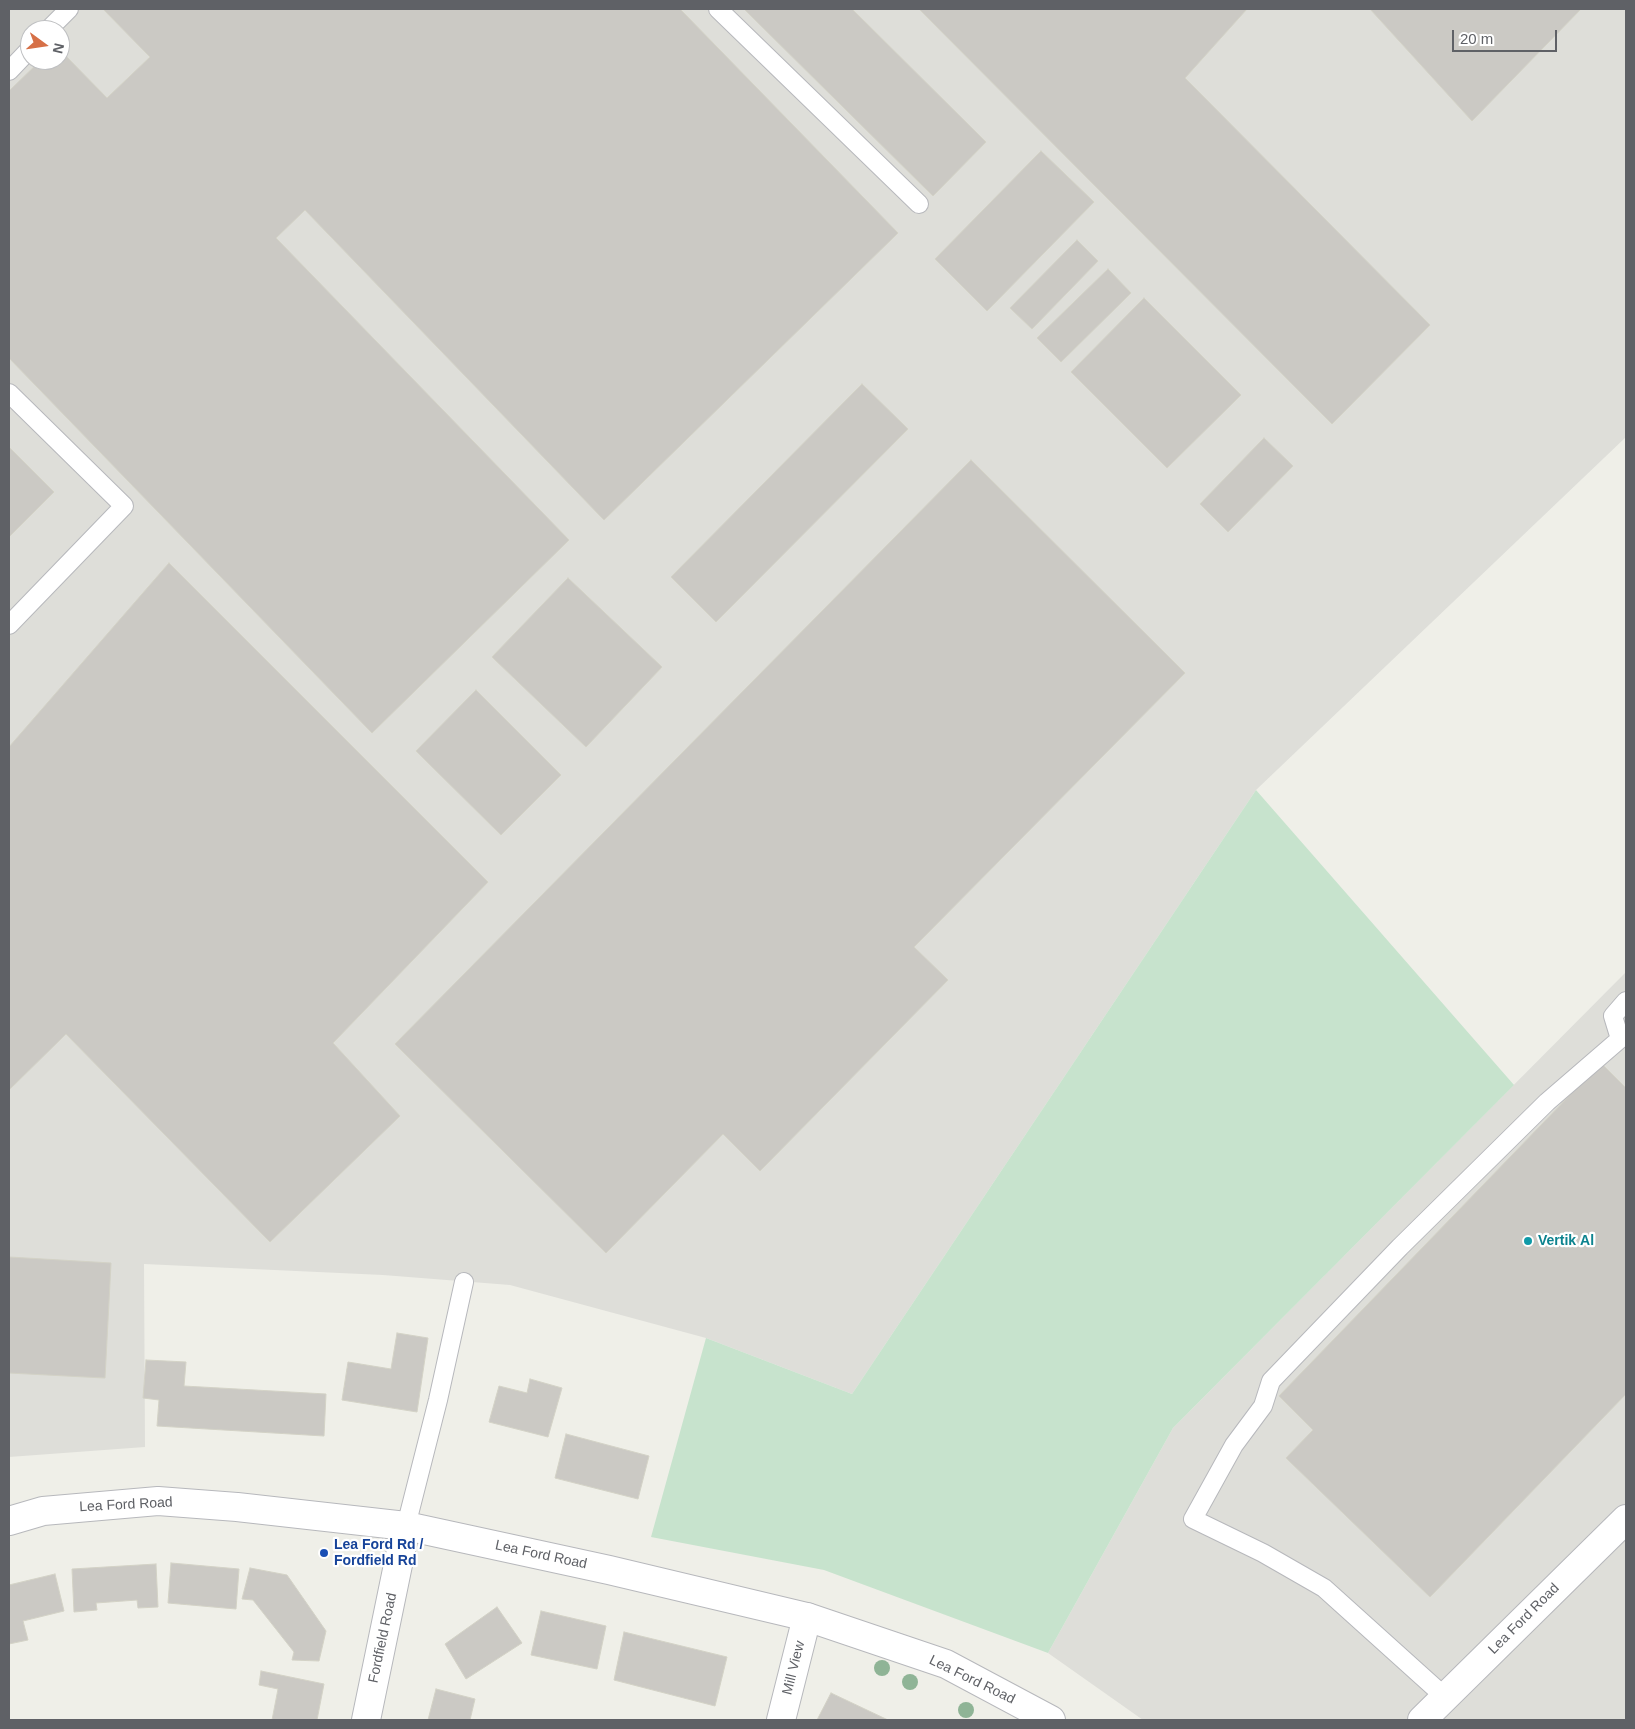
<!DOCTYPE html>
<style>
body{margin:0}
#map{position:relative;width:1635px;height:1729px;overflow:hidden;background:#efefe8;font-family:Helvetica,sans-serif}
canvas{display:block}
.frame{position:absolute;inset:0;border:10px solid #5f6166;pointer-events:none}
.north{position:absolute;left:20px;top:20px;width:50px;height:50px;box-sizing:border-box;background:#fff;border:1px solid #bfc0c2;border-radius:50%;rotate:104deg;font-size:14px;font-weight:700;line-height:20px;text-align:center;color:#5f6166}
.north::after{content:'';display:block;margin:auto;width:18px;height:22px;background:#d67047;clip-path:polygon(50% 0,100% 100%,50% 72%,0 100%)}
.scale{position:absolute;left:1452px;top:30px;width:105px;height:22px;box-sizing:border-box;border:2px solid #5f6166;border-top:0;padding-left:6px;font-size:15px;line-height:18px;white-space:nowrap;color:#5f6166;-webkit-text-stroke:4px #fff;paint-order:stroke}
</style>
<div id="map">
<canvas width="1635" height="1729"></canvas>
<div class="frame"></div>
<div class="north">N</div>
<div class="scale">20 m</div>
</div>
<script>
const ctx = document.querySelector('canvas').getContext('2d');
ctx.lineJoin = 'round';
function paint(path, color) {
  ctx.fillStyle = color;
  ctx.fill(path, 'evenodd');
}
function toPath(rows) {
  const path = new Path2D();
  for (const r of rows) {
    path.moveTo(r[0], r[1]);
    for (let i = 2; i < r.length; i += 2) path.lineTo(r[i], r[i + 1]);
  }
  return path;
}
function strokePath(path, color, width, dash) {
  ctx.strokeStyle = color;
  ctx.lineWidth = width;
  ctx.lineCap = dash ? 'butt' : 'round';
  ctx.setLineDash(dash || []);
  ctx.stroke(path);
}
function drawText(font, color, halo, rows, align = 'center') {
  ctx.font = font + ' Helvetica,sans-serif';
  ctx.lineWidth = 4.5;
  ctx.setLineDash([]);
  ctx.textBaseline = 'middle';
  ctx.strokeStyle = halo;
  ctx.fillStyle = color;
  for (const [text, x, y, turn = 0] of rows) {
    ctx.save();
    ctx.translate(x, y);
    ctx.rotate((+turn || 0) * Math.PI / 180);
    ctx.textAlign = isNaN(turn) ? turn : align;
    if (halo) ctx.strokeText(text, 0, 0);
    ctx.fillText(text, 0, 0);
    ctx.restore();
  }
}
const industrial = toPath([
 [9,9,1626,9,1626,437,1256,790,852,1394,706,1338,510,1285,383,1275,144,1264,145,1447,9,1457],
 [30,30,60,30,60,60,30,60],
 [1626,972,1626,1720,1143,1720,1048,1653,1173,1428]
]);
const green = toPath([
 [1256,790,1514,1085,1173,1428,1048,1653,824,1570,651,1537,706,1338,852,1394]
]);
const building = toPath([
 [103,9,680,9,898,233,604,520,305,210,276,238,569,540,372,733,9,358,9,91,41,60,60,60,60,50,107,98,150,57,103,9],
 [744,9,852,9,986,142,933,196,744,9],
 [919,9,1247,9,1185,78,1430,325,1332,424,919,9],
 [1370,9,1581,9,1472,121,1370,9],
 [1041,151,1094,202,987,311,935,259,1041,151],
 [1077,240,1098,261,1032,329,1010,308,1077,240],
 [1108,269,1131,293,1061,362,1037,338,1108,269],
 [1144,298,1241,395,1167,468,1071,372,1144,298],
 [862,384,908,429,716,622,671,577,862,384],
 [1264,438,1293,466,1228,532,1200,504,1264,438],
 [9,447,54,492,9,537,9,447],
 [971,460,1185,673,914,947,948,980,760,1171,723,1134,606,1253,395,1044,971,460],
 [169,563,488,882,333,1043,400,1116,270,1242,66,1034,9,1090,9,747,169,563],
 [568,578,662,667,586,747,492,657,568,578],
 [476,690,561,775,501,835,416,751,476,690],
 [1601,1063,1626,1088,1626,1394,1430,1597,1286,1458,1313,1430,1279,1396,1601,1063],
 [9,1257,111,1263,105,1378,9,1373,9,1257],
 [397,1333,428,1338,417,1412,342,1400,348,1362,391,1369,397,1333],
 [146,1360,186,1362,184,1386,326,1394,324,1436,157,1426,159,1400,143,1398,146,1360],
 [530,1379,562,1388,548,1437,489,1422,499,1386,527,1393,530,1379],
 [566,1434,649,1456,638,1499,555,1478,566,1434],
 [171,1563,239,1569,236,1609,168,1603,171,1563],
 [156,1564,158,1607,138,1608,137,1600,96,1603,97,1610,74,1612,72,1569,156,1564],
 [250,1568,287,1575,326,1631,319,1661,292,1660,294,1652,253,1600,242,1599,250,1568],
 [55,1574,64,1611,23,1621,28,1640,9,1644,9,1585,55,1574],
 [497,1607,522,1643,466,1679,445,1644,497,1607],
 [541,1611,606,1626,597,1669,531,1655,541,1611],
 [624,1632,727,1657,715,1706,614,1680,624,1632],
 [261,1671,324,1684,317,1720,272,1720,278,1689,259,1685,261,1671],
 [436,1689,475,1699,470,1720,428,1720,436,1689],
 [831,1693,888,1720,817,1720,831,1693]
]);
const service = toPath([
 [718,9,919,204],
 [48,30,69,9],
 [9,71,30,49],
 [9,393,124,506,9,625],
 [406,1526,438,1400,464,1282],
 [1445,1697,1324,1588,1263,1553,1193,1519,1234,1445,1263,1406,1271,1381,1400,1247,1547,1102,1620,1039,1613,1016,1626,1001]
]);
const minor = toPath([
 [366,1720,406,1526],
 [781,1720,807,1617],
 [1422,1720,1626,1519]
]);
const tertiary = toPath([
 [9,1521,43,1511,158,1501,237,1507,406,1526,609,1570,807,1617,946,1664,1051,1720]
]);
const trees = [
 [882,1668],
 [910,1682],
 [966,1710]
];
const markers = [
 [1528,1241,5,"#0f9aa8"],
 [324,1553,5,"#1a4fb4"]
];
const cultureNames = [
 ["Vertik Al",1538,1241]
];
const streetNames = [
 ["Lea Ford Road",126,1505,-3],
 ["Lea Ford Road",541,1555,12],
 ["Lea Ford Road",1524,1619,-45],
 ["Fordfield Road",383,1638,-78],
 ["Mill View",794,1668,-76],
 ["Lea Ford Road",972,1680,26]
];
const transitNames = [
 ["Lea Ford Rd /",334,1545],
 ["Fordfield Rd",334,1561]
];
paint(industrial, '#deded9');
paint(green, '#c7e3cd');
paint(building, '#cbc9c4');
strokePath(building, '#d3d2c6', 1);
strokePath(service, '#b7b8bc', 20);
strokePath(minor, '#b7b8bc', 30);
strokePath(tertiary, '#b7b8bc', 30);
strokePath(service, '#fff', 18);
strokePath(minor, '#fff', 28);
strokePath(tertiary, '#fff', 28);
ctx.fillStyle = '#8fb496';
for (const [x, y] of trees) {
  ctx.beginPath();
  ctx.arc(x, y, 8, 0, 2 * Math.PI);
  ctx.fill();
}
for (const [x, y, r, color] of markers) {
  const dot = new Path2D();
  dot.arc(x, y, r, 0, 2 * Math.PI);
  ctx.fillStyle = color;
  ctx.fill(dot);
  strokePath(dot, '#fff', 2);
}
drawText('bold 14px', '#0d838f', '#fff', cultureNames, 'left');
drawText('14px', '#5f6166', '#fff', streetNames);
drawText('bold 14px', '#164399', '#fff', transitNames, 'left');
</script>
